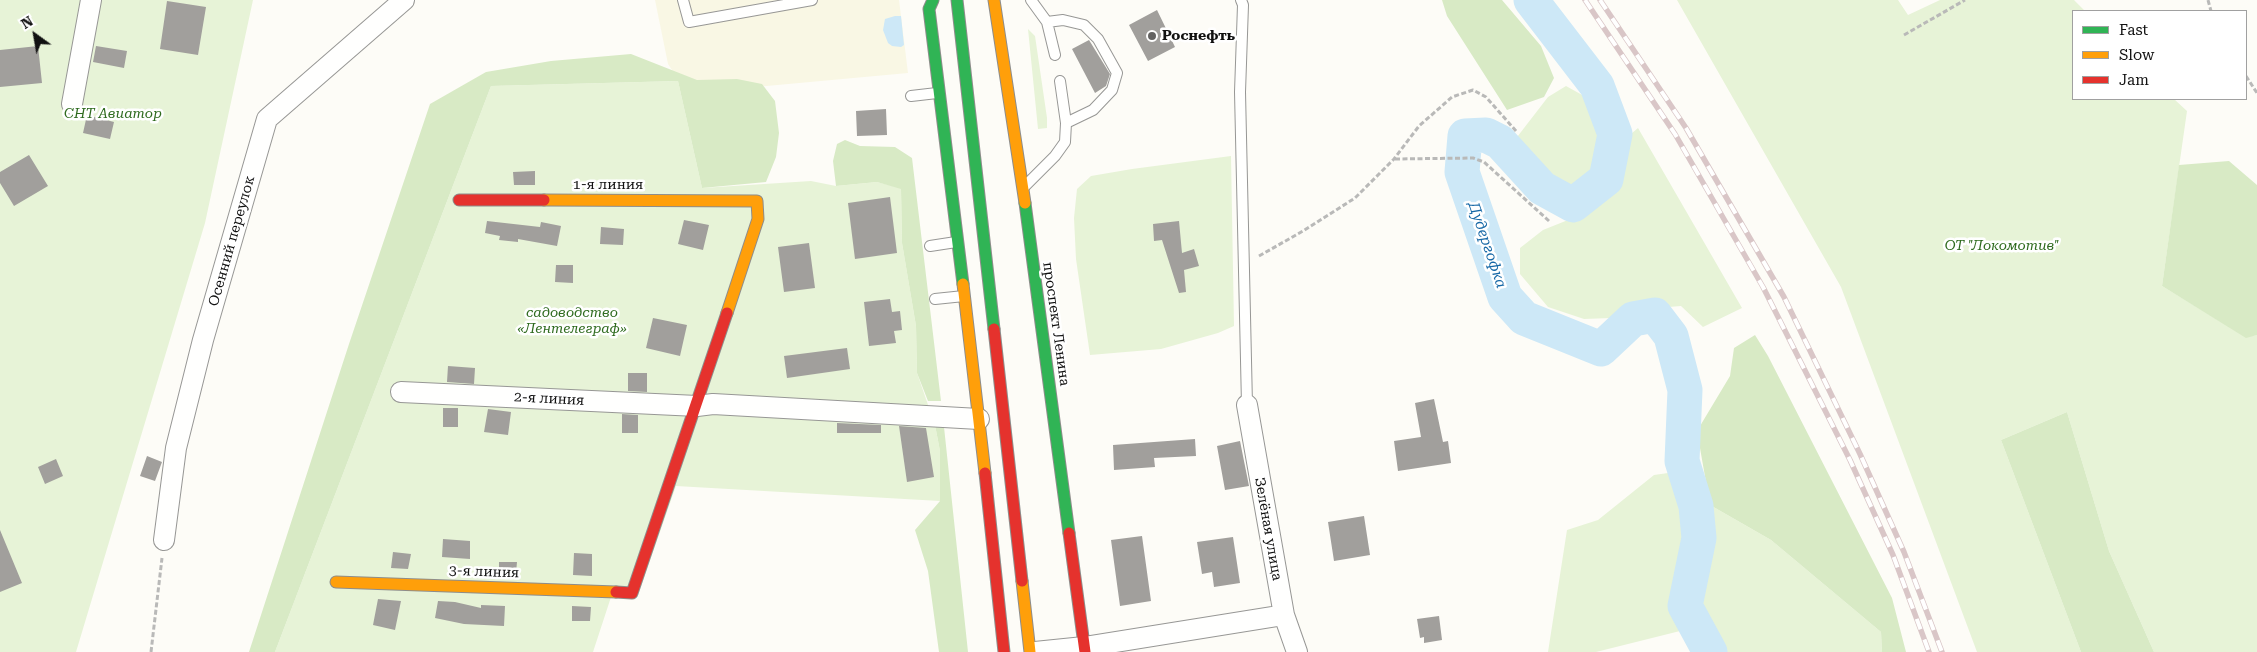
<!DOCTYPE html>
<meta charset="utf-8">
<style>
body{margin:0}
#map{position:relative;width:2257px;height:652px;overflow:hidden;background:#fdfcf7;font-family:"Roboto Serif",serif}
canvas{display:block}
.legend{position:absolute;left:2072px;top:10px;width:175px;height:90px;box-sizing:border-box;background:#fff;border:1px solid #a0a0a0;margin:0;padding:6px 9px;list-style:none;font-size:15px;color:#111}
.legend li{display:flex;align-items:center;gap:10px;height:25px}
.legend b{width:25px;border:1px solid #a0a0a0}
.north{position:absolute;left:10px;top:10px;width:50px;height:50px;-webkit-text-stroke:4px #fff;paint-order:stroke;rotate:328deg;font-size:14px;font-weight:700;line-height:20px;text-align:center;color:#111}
.north::after{content:'';display:block;margin:auto;width:18px;height:22px;background:#111;clip-path:polygon(50% 0,100% 100%,50% 72%,0 100%)}
</style>
<div id="map">
<canvas width="2257" height="652"></canvas>
<ul class="legend">
<li><b style="height:6px;background:#30b455"></b>Fast</li>
<li><b style="height:6px;background:#ff9f0a"></b>Slow</li>
<li><b style="height:6px;background:#e5322d"></b>Jam</li>
</ul>
<div class="north">N</div>
</div>
<script>
const ctx = document.querySelector('canvas').getContext('2d');
ctx.lineJoin = 'round';
function paint(path, color) {
  ctx.fillStyle = color;
  ctx.fill(path, 'evenodd');
}
function toPath(rows) {
  const path = new Path2D();
  for (const r of rows) {
    path.moveTo(r[0], r[1]);
    for (let i = 2; i < r.length; i += 2) path.lineTo(r[i], r[i + 1]);
  }
  return path;
}
function strokePath(path, color, width, dash) {
  ctx.strokeStyle = color;
  ctx.lineWidth = width;
  ctx.lineCap = dash ? 'butt' : 'round';
  ctx.setLineDash(dash || []);
  ctx.stroke(path);
}
function drawText(font, color, halo, rows, align = 'center') {
  ctx.font = font + ' "Roboto Serif",serif';
  ctx.lineWidth = 5;
  ctx.setLineDash([]);
  ctx.textBaseline = 'middle';
  ctx.strokeStyle = halo;
  ctx.fillStyle = color;
  for (const [text, x, y, turn = 0] of rows) {
    ctx.save();
    ctx.translate(x, y);
    ctx.rotate((+turn || 0) * Math.PI / 180);
    ctx.textAlign = isNaN(turn) ? turn : align;
    if (halo) ctx.strokeText(text, 0, 0);
    ctx.fillText(text, 0, 0);
    ctx.restore();
  }
}
const farmland = toPath([
 [655,0,899,0,908,73,723,90,684,88,668,64]
]);
const green = toPath([
 [0,0,253,0,205,223,76,652,0,652],
 [1677,0,1898,0,1908,15,1940,0,2074,0,2085,11,2073,11,2073,99,2174,99,2187,111,2162,286,2246,337,2257,335,2257,652,2154,652,2109,551,2067,412,2001,440,2081,652,1977,652,1841,287],
 [1028,29,1035,36,1047,118,1047,128,1038,129],
 [678,81,702,188,811,181,836,186,877,182,901,188,902,243,916,326,917,373,935,425,940,451,940,501,676,486,638,595,611,597,593,652,275,652,491,86],
 [1566,86,1593,101,1602,121,1603,152,1592,179,1575,190,1552,183,1514,141,1548,97],
 [1638,128,1742,308,1703,327,1681,306,1644,309,1611,318,1584,319,1548,307,1520,274,1520,248,1543,230,1573,218,1604,198,1615,178,1625,139],
 [1231,156,1234,326,1218,333,1161,349,1090,355,1076,259,1074,218,1077,189,1091,176,1132,169],
 [1675,472,1691,511,1690,543,1678,606,1680,631,1596,652,1548,652,1567,530,1598,520,1654,475],
 [1710,505,1771,540,1881,632,1882,652,1726,652,1701,601,1709,564,1711,533]
]);
const forest = toPath([
 [1442,0,1502,0,1541,46,1554,78,1544,97,1507,110,1447,16],
 [631,54,697,80,737,79,762,84,775,101,779,133,776,157,766,182,702,188,678,81,491,86,275,652,249,652,349,344,430,104,486,72,551,61],
 [845,140,860,146,895,147,912,158,941,401,928,401,917,373,916,326,902,243,901,189,877,182,836,186,833,161,837,144],
 [2229,161,2257,185,2257,335,2246,338,2162,286,2179,165],
 [1755,335,1768,356,1892,598,1906,652,1882,652,1881,632,1771,540,1710,505,1697,431,1730,376,1734,348],
 [2067,412,2109,551,2154,652,2081,652,2001,440],
 [935,425,944,427,968,652,939,652,928,571,915,530,940,501,940,451]
]);
const water = toPath([
 [895,16,901,16,904,45,901,47,892,46,888,43,883,30,885,19]
]);
const river = toPath([
 [1531,0,1597,86,1615,134,1606,179,1573,205,1542,188,1500,142,1486,135,1465,136,1462,172,1505,297,1524,318,1601,349,1633,319,1655,315,1671,336,1685,390,1682,461,1696,506,1699,538,1685,606,1710,652]
]);
const building = toPath([
 [167,1,206,7,198,55,160,49],
 [1157,10,1175,47,1148,61,1129,25],
 [1089,40,1110,74,1106,86,1095,93,1072,49],
 [38,46,42,83,0,87,0,50],
 [96,46,127,51,124,68,93,62],
 [886,109,887,135,857,136,856,111],
 [87,115,114,122,110,139,83,133],
 [29,155,48,186,14,206,0,183,0,172],
 [535,171,535,185,514,185,513,172],
 [890,197,897,253,855,259,848,203],
 [684,220,709,225,703,250,678,244],
 [487,221,540,227,541,222,561,226,557,246,518,239,518,242,499,240,500,236,485,233],
 [1179,221,1182,253,1194,249,1199,266,1184,270,1186,292,1179,293,1162,240,1154,241,1153,224],
 [601,227,624,229,623,245,600,244],
 [809,243,815,288,784,292,778,247],
 [556,265,573,265,573,283,555,282],
 [890,299,892,312,900,311,902,330,894,331,896,343,869,346,864,302],
 [653,318,687,325,680,356,646,348],
 [847,348,850,369,787,378,784,356],
 [448,366,475,368,474,384,447,382],
 [628,373,647,373,647,392,628,391],
 [1434,399,1443,442,1448,441,1451,463,1398,471,1394,441,1421,437,1415,403],
 [443,408,458,408,458,427,443,427],
 [488,409,511,412,508,435,484,432],
 [622,414,638,415,638,433,622,433],
 [837,423,881,425,881,433,837,433],
 [899,426,926,428,934,477,907,482],
 [1195,439,1196,456,1154,458,1155,467,1114,470,1113,445],
 [1240,441,1249,486,1225,490,1217,446],
 [147,456,162,462,155,481,140,476],
 [56,459,63,476,45,484,38,467],
 [1364,516,1370,555,1334,561,1328,522],
 [0,530,22,583,0,592],
 [1142,536,1151,601,1120,606,1111,540],
 [1233,537,1240,583,1214,587,1212,572,1202,574,1197,542],
 [443,539,470,541,470,559,442,557],
 [393,552,411,554,408,569,391,568],
 [574,553,592,554,592,576,573,575],
 [499,562,517,562,516,573,499,572],
 [378,599,401,601,395,630,373,625],
 [438,601,455,602,481,608,481,605,505,606,504,626,464,624,435,618],
 [572,606,591,607,590,621,572,621],
 [1439,616,1442,640,1424,643,1424,637,1420,638,1417,619]
]);
const path = toPath([
 [2208,0,2211,11],
 [1904,35,1965,0],
 [2246,76,2257,93],
 [1395,159,1473,158,1484,162,1549,221],
 [1259,256,1303,231,1355,198,1394,159,1419,126,1452,97,1473,90,1486,97,1516,131],
 [151,652,162,558]
]);
const lane = toPath([
 [683,0,689,22,812,0],
 [1031,0,1047,22,1055,55],
 [1241,0,1243,5,1240,92,1247,405],
 [1047,22,1063,20,1084,25,1098,39,1117,73,1112,90,1093,110,1066,123],
 [911,96,937,93],
 [1025,186,1055,156,1065,142,1066,123,1060,81],
 [930,246,956,242],
 [935,299,964,296]
]);
const street = toPath([
 [72,104,91,0],
 [401,392,697,406,713,404,979,419],
 [1247,405,1284,615,1297,652],
 [164,540,176,448,203,340,267,119,404,0],
 [1035,652,1084,647,1284,615]
]);
const fast = toPath([
 [933,0,929,9,963,284],
 [957,0,994,329],
 [1025,203,1069,533]
]);
const slow = toPath([
 [994,0,1025,203],
 [544,200,757,201,758,219,727,313],
 [963,284,985,473],
 [1022,581,1030,652],
 [336,582,616,592]
]);
const jam = toPath([
 [459,200,544,200],
 [994,329,1022,581],
 [985,473,1004,652],
 [1069,533,1085,652],
 [616,592,632,593,727,313]
]);
const rail = toPath([
 [1585,0,1675,134,1763,287,1850,460,1893,555,1929,652],
 [1600,0,1686,128,1784,297,1860,454,1904,552,1942,652]
]);
const markers = [
 [1152,36,5,"#646362"]
];
const poiNames = [
 ["Роснефть",1162,36]
];
const parkNames = [
 ["СНТ Авиатор",113,114],
 ["ОТ \"Локомотив\"",2002,246],
 ["садоводство",572,313],
 ["«Лентелеграф»",572,329]
];
const streetNames = [
 ["1-я линия",608,185],
 ["Осенний переулок",232,241,-74],
 ["проспект Ленина",1056,324,82],
 ["2-я линия",549,399,3],
 ["Зелёная улица",1268,529,80],
 ["3-я линия",484,572,2]
];
const waterNames = [
 ["Дудергофка",1487,245,71]
];
paint(farmland, '#f9f7e4');
paint(green, '#e7f3d7');
paint(forest, '#d8eac5');
paint(water, '#cde8f7');
strokePath(river, '#cde8f7', 35);
paint(building, '#a19f9c');
strokePath(lane, '#979795', 12);
strokePath(street, '#979795', 22);
strokePath(fast, '#8e8d8b', 13);
strokePath(slow, '#8e8d8b', 13);
strokePath(jam, '#8e8d8b', 13);
strokePath(path, '#b9b9b8', 3, [5, 2.5]);
strokePath(lane, '#fffffe', 10);
strokePath(street, '#fffffe', 20);
strokePath(fast, '#30b455', 11);
strokePath(slow, '#ff9f0a', 11);
strokePath(jam, '#e5322d', 11);
strokePath(rail, '#d9c6c7', 5.5);
strokePath(rail, '#fff', 4, [11]);
for (const [x, y, r, color] of markers) {
  const dot = new Path2D();
  dot.arc(x, y, r, 0, 2 * Math.PI);
  ctx.fillStyle = color;
  ctx.fill(dot);
  strokePath(dot, '#fff', 2);
}
drawText('bold 14px', '#111', '#fff', poiNames, 'left');
drawText('italic 14px', '#2f6b1f', '#fff', parkNames);
drawText('14px', '#111', '#fff', streetNames);
drawText('italic 15px', '#1768a6', '#fff', waterNames);
</script>
